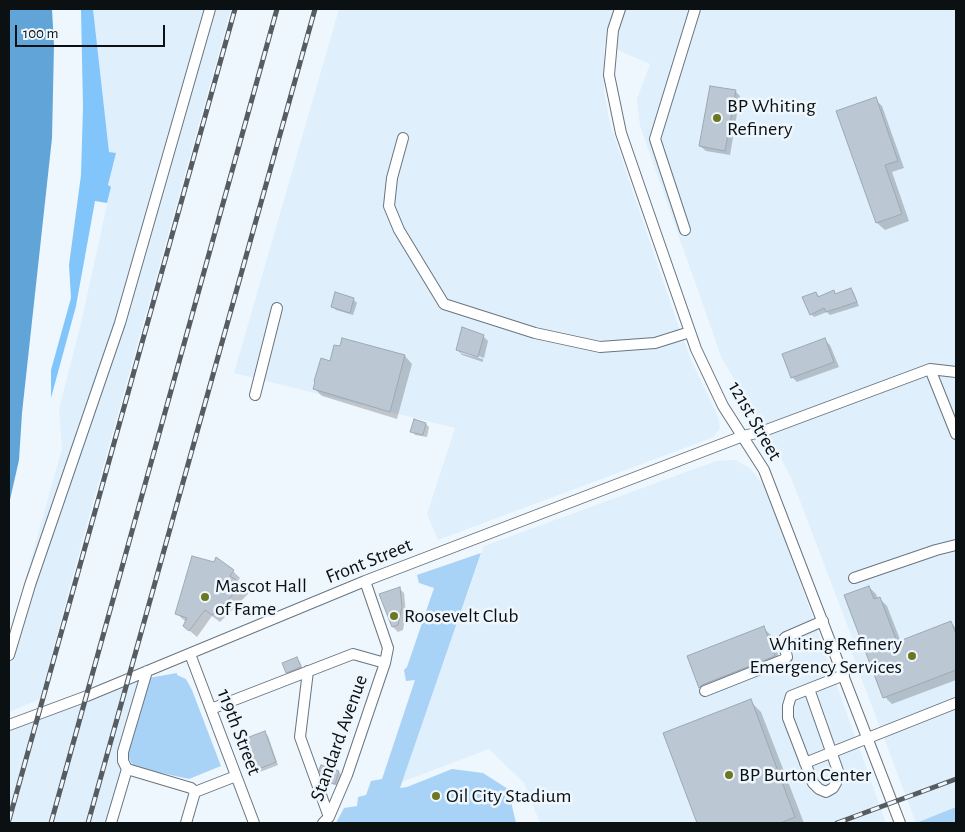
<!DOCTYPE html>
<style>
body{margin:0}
#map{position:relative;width:965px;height:832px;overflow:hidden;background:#eff7fe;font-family:"Alegreya Sans",sans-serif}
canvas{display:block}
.frame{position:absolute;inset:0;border:10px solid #0b1013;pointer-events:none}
.scale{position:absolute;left:15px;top:25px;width:150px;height:22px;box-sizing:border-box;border:2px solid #0b1013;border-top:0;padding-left:6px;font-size:15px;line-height:18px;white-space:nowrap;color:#0b1013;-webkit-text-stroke:4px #eff7fe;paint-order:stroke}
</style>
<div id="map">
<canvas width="965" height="832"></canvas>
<div class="frame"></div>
<div class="scale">100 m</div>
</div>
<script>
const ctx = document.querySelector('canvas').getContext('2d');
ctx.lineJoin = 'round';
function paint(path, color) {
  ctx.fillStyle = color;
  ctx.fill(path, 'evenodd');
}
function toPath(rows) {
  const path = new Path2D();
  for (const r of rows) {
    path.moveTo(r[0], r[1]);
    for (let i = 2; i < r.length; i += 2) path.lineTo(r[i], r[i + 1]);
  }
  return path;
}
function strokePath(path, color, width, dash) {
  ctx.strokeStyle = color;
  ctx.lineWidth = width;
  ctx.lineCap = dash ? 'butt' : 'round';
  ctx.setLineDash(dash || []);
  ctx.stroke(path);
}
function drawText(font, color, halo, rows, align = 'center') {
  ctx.font = font + ' "Alegreya Sans",sans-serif';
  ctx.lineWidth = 5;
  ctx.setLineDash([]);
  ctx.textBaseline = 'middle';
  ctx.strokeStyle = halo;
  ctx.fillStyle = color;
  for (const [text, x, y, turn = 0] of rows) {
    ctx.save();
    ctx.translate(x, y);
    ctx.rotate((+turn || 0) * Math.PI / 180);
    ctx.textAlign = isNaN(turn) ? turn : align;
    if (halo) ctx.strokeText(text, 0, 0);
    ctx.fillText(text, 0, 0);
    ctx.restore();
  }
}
const built = toPath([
 [93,9,231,9,75,567,40,699,9,712,9,638,62,449,59,409,81,323,111,187,108,186,116,154,109,152],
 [339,9,956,9,956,807,916,823,851,651,856,648,792,480,776,449,722,359,640,126,637,99,650,64,604,44,604,91,610,124,677,322,692,362,718,416,720,428,714,437,438,540,427,514,455,428,234,373],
 [736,460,751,469,767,490,886,823,540,823,524,783,489,749,402,782,484,546,716,461],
 [148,678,108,823,9,823,9,729]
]);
const green = toPath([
 [481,553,400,788,407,787,452,769,483,773,508,789,516,823,336,823,344,808,357,806,358,797,366,795,371,781,382,779,415,680,406,681,404,670,407,667,434,588,419,583,417,575],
 [177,673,177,675,186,679,192,690,221,766,189,779,134,767,127,755,148,678],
 [956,807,956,823,916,823]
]);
const forest = toPath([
 [81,9,93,9,109,152,116,153,108,185,111,187,107,203,95,201,76,306,51,398,51,370,71,298,69,265,81,175,83,107]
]);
const water = toPath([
 [9,9,52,9,54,45,52,138,22,413,19,460,9,504]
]);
const shadow = toPath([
 [735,91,740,96,730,155,706,151,700,146],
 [875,99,882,106,904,168,892,172,909,221,885,230,877,223,838,112],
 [851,289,854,293,859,306,830,315,827,312,814,317,811,314,816,293,820,297,834,292,837,295],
 [353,299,357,303,353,315,336,310,333,307],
 [483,336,488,341,484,358,461,350,461,353,483,359,483,362,462,355,457,349],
 [343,339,405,356,412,364,397,419,322,396,315,389,340,348],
 [825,340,830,345,839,367,797,382,792,377],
 [426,424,429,427,427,437,415,435,412,431],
 [233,571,240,578,237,582,249,593,220,622,212,616,197,637,184,626,186,622,176,613],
 [869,587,876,594,878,599,880,599,887,606,901,642,951,623,956,628,956,680,892,704,885,697],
 [399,588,404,593,406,613,403,630,398,632,393,627,381,595],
 [763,628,771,635,781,663,707,694,700,687,688,657],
 [297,659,300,662,303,670,290,675,287,672],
 [750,701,761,712,804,823,698,823,664,733],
 [264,732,268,736,278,765,260,772,257,769,250,752,246,749],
 [339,772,342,775,338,786,328,783,324,779]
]);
const building = toPath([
 [710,86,736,90,725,151,699,146,710,86],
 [876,97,898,161,885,165,902,214,876,223,836,111,876,97],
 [851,288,857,302,826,312,824,308,810,315,802,297,816,292,818,297,834,290,835,294,851,288],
 [335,292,354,298,350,313,331,307,335,292],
 [462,327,484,335,478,357,456,350,462,327],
 [342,338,405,355,390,412,313,389,315,382,314,381,321,358,330,361,334,345,340,346,342,338],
 [825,338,834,362,791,378,782,354,825,338],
 [414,419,426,423,423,435,410,432,414,419],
 [192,556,214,562,216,557,234,570,230,576,243,585,212,615,205,610,189,631,183,626,187,618,175,614,192,556],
 [869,586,874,599,880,597,897,642,951,621,956,634,956,670,883,698,844,595,869,586],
 [400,587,402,607,398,625,392,627,379,594,400,587],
 [764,626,775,656,702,685,699,688,687,656,764,626],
 [297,657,301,667,286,673,282,663,297,657],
 [751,699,795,817,780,823,697,823,663,733,751,699],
 [265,731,276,762,256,770,248,749,244,750,241,740,265,731],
 [321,765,339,771,335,784,323,780,319,770,321,765]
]);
const minor = toPath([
 [620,9,613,30,609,75,621,133,641,191,696,349,723,406,764,470,900,823],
 [403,138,392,178,389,206,399,230,444,304,535,333,600,347,655,343,690,332],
 [685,230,655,139,695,9],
 [930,369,956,434],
 [255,395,277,308],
 [854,578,936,550,956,545],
 [190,654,254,823],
 [9,655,30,585,120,323,210,9],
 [308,671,300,737,329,817],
 [809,689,838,771,836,783,833,788,826,792,819,789,813,783,788,718,788,706,791,696,844,675],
 [705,691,783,660,787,657,783,640,786,637,823,621],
 [211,709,353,654,385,663],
 [9,725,87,696,365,581,743,436,761,432,930,369,956,372],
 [805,763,956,703],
 [127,769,191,788,195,792],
 [195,792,236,776],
 [111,823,127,769,123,761,123,752,147,671],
 [186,823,195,792],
 [323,823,329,817,347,775,385,663,388,648,365,581]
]);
const rail = toPath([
 [9,820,235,9],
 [51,823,277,9],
 [88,823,315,9],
 [837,823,956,779]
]);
const markers = [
 [717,118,5,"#6d7722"],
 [205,597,5,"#6d7722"],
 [394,616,5,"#6d7722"],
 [912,656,5,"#6d7722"],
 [729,775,5,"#6d7722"],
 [436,796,5,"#6d7722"]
];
const poiNames = [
 ["BP Whiting",727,106],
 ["Refinery",727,129],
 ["Mascot Hall",215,586],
 ["of Fame",215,609],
 ["Roosevelt Club",404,616],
 ["Whiting Refinery",902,644,"right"],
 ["Emergency Services",902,667,"right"],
 ["BP Burton Center",739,775],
 ["Oil City Stadium",446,796]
];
const streetNames = [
 ["121st Street",755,421,60],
 ["Front Street",369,561,-22],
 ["119th Street",239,732,69],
 ["Standard Avenue",339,738,-70]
];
paint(built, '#dfeffc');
paint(green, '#a8d3f7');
paint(forest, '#81c5fb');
paint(water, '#61a4d8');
paint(shadow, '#0003');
paint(building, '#bbc8d3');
strokePath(building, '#9da9b4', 1);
strokePath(minor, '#69757f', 12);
strokePath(minor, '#fff', 10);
strokePath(rail, '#565c60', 5);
strokePath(rail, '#eff7fe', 3, [9]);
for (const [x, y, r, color] of markers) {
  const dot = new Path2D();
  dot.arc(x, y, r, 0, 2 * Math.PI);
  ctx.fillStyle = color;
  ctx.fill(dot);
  strokePath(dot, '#eff7fe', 2);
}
drawText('20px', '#0b1013', '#eff7fe', poiNames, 'left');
drawText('20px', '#0b1013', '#eff7fe', streetNames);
</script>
